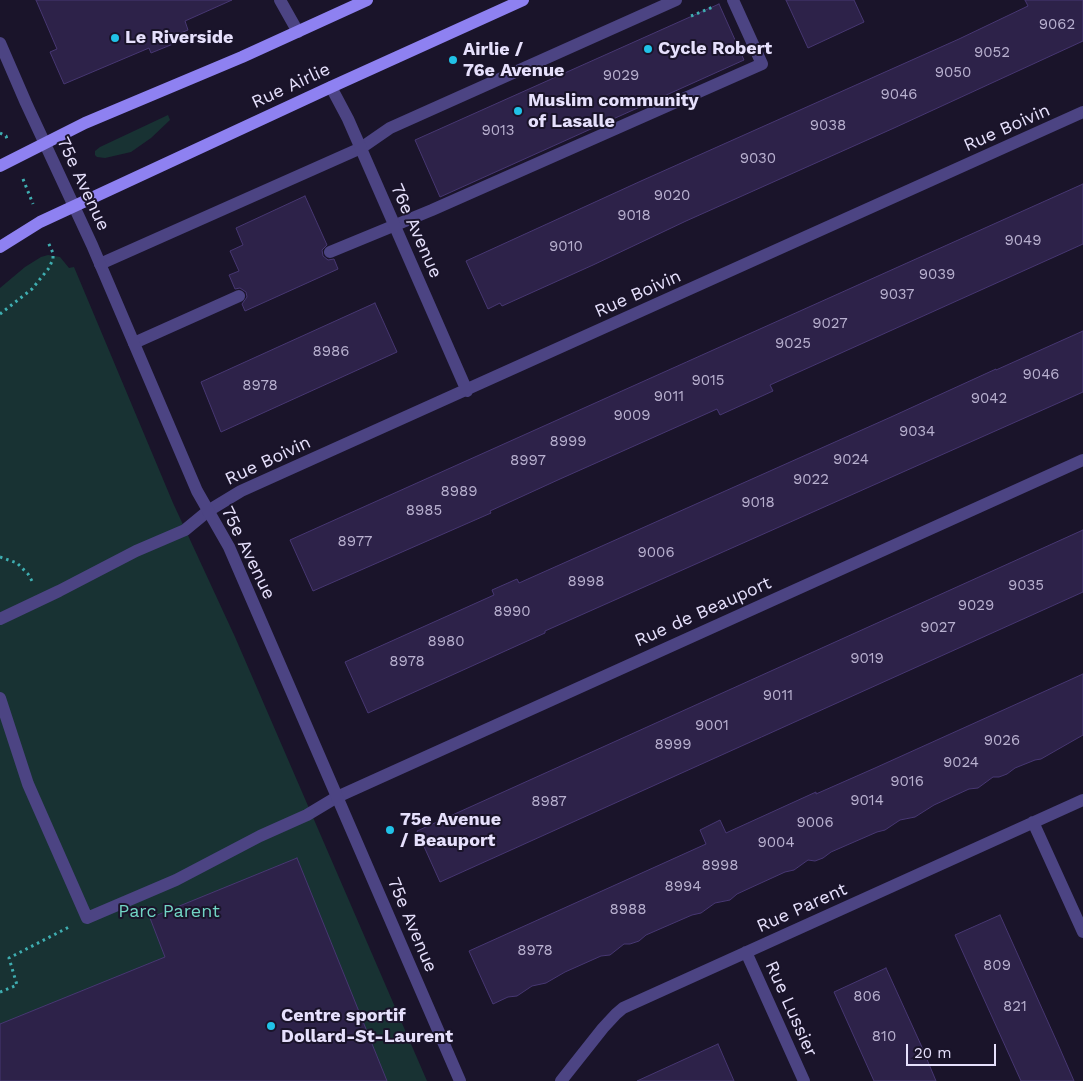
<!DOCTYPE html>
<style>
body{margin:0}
#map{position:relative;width:1083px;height:1081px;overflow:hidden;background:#1a142a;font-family:"Work Sans",sans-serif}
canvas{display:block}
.scale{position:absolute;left:906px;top:1044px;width:90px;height:22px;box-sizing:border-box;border:2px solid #e6e0fc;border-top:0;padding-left:6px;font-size:15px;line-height:18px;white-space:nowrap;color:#e6e0fc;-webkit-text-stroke:4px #1a142a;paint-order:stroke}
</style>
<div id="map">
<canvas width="1083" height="1081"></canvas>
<div class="scale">20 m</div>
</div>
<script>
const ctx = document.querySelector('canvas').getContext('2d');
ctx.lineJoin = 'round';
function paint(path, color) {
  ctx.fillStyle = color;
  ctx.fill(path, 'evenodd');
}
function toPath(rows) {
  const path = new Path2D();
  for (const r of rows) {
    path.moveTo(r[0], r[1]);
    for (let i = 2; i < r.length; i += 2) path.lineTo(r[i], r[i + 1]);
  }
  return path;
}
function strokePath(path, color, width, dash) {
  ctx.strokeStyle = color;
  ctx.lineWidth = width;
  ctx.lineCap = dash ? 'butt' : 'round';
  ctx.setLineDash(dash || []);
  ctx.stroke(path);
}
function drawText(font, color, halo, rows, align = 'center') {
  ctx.font = font + ' "Work Sans",sans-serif';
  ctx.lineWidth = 4;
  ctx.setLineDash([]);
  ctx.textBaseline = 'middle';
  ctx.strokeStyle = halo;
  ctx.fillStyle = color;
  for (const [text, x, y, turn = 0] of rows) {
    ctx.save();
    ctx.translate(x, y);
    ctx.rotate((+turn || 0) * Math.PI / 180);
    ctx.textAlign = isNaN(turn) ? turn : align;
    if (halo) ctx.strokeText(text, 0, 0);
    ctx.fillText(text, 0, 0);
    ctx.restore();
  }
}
const green = toPath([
 [168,115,170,120,151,138,131,152,105,158,97,157,95,155,95,151,100,147],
 [48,255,60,257,69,268,74,267,173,503,235,637,427,1081,0,1081,0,288,25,267,41,257]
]);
const building = toPath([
 [36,0,232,0,185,21,188,30,176,35,178,42,151,53,149,48,64,84,50,52,57,49,36,0],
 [786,0,854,0,864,22,808,48,786,0],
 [1025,0,1083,0,1083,41,894,128,686,221,593,265,502,306,500,303,488,309,466,261,641,181,959,39,1028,6,1025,0],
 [719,4,744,60,440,197,415,140,719,4],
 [1083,184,1083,244,770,385,773,391,720,415,717,409,560,479,490,511,491,513,313,591,290,540,1083,184],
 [305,196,327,245,322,250,323,256,328,260,334,259,338,269,245,311,242,304,247,297,246,292,240,288,235,289,229,275,239,271,230,251,243,245,236,228,305,196],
 [375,303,397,352,221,432,201,382,375,303],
 [1083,331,1083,392,545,631,545,633,368,713,345,662,494,595,492,590,517,579,519,583,891,417,996,369,996,370,1083,331],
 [1083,530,1083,592,440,882,417,831,1083,530],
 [1083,674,1083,735,1041,759,1035,760,1015,768,1007,774,999,777,993,777,978,788,969,789,934,805,915,817,900,820,885,830,877,832,831,852,823,858,815,861,808,860,794,870,785,872,750,888,737,894,730,900,715,903,701,913,692,915,646,935,639,941,630,944,624,944,610,955,601,956,565,972,546,983,532,986,517,996,508,997,493,1004,469,951,706,844,700,830,720,820,726,833,816,792,816,794,875,768,1083,674],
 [297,858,387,1081,0,1081,0,1024,165,957,150,918,297,858],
 [1000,915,1057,1042,1074,1081,1021,1081,955,935,1000,915],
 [886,968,921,1045,936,1081,874,1081,834,992,886,968],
 [718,1044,734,1081,637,1081,718,1044]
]);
const path = toPath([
 [691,16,713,7],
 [0,133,6,136,7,139],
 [23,179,33,204],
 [0,314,32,289,49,268,53,259,53,253,48,242],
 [0,557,17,563,28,574,32,581],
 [0,992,17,985,9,958,69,927]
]);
const service = toPath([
 [330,252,432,210,762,64,733,0],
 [100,264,361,148,390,128,676,0],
 [134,343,239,296],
 [0,619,59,591,136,551,185,530,208,511],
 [0,698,28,784,87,918,176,880,260,836,307,815,337,797]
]);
const minor = toPath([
 [280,0,298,32],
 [331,87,348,119,467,391],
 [208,511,241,491,1083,112],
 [337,797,1083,460],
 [1033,822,1083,932],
 [746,952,804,1081],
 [561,1081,603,1028,616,1014,623,1008,1083,800]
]);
const tertiary = toPath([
 [0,43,26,103,92,245,197,491,229,547,460,1081]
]);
const secondary = toPath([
 [0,166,85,123,242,57,367,0],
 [0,247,40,222,331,87,523,0]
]);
const markers = [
 [115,38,5,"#21c2e7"],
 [648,49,5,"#21c2e7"],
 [453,60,5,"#21c2e7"],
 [518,111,5,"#21c2e7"],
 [390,830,5,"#21c2e7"],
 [271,1026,5,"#21c2e7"]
];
const numberNames = [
 ["9062",1057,25],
 ["9052",992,53],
 ["9050",953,73],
 ["9029",621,76],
 ["9046",899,95],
 ["9038",828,126],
 ["9013",498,131],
 ["9030",758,159],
 ["9020",672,196],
 ["9018",634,216],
 ["9049",1023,241],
 ["9010",566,247],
 ["9039",937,275],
 ["9037",897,295],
 ["9027",830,324],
 ["9025",793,344],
 ["8986",331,352],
 ["9046",1041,375],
 ["9015",708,381],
 ["8978",260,386],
 ["9011",669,397],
 ["9042",989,399],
 ["9009",632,416],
 ["9034",917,432],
 ["8999",568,442],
 ["9024",851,460],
 ["8997",528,461],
 ["9022",811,480],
 ["8989",459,492],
 ["9018",758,503],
 ["8985",424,511],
 ["8977",355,542],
 ["9006",656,553],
 ["8998",586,582],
 ["9035",1026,586],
 ["9029",976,606],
 ["8990",512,612],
 ["9027",938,628],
 ["8980",446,642],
 ["9019",867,659],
 ["8978",407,662],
 ["9011",778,696],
 ["9001",712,726],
 ["9026",1002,741],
 ["8999",673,745],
 ["9024",961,763],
 ["9016",907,782],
 ["9014",867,801],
 ["8987",549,802],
 ["9006",815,823],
 ["9004",776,843],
 ["8998",720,866],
 ["8994",683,887],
 ["8988",628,910],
 ["8978",535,951],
 ["809",997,966],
 ["806",867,997],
 ["821",1015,1007],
 ["810",884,1037]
];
const poiNames = [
 ["Le Riverside",125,38],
 ["Cycle Robert",658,49],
 ["Airlie /",463,50],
 ["76e Avenue",463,71],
 ["Muslim community",528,101],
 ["of Lasalle",528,122],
 ["75e Avenue",400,820],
 ["/ Beauport",400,841],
 ["Centre sportif",281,1016],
 ["Dollard-St-Laurent",281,1037]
];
const streetNames = [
 ["Rue Airlie",291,86,-25],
 ["Rue Boivin",1007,128,-24],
 ["75e Avenue",83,184,65],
 ["76e Avenue",416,231,66],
 ["Rue Boivin",638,294,-24],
 ["Rue Boivin",268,461,-25],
 ["75e Avenue",248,553,64],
 ["Rue de Beauport",703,612,-24],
 ["Rue Parent",802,908,-24],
 ["75e Avenue",412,925,67],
 ["Rue Lussier",791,1009,66]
];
const parkNames = [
 ["Parc Parent",169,912]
];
paint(green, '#183233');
paint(building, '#2d2249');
strokePath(building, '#473772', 1);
strokePath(path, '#3faeb1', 3, [2.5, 4]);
strokePath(service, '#4c4483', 12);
strokePath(minor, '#4c4483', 12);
strokePath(tertiary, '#4c4483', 12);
strokePath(secondary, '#8e81f1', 12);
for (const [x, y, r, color] of markers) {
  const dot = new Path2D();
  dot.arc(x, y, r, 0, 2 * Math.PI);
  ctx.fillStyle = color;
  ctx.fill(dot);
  strokePath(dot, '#1a142a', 2);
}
drawText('15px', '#b8b0cf', null, numberNames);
drawText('bold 18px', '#e6e0fc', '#1a142a', poiNames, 'left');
drawText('18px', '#e6e0fc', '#1a142a', streetNames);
drawText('18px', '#72d5c5', '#1a142a', parkNames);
</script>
